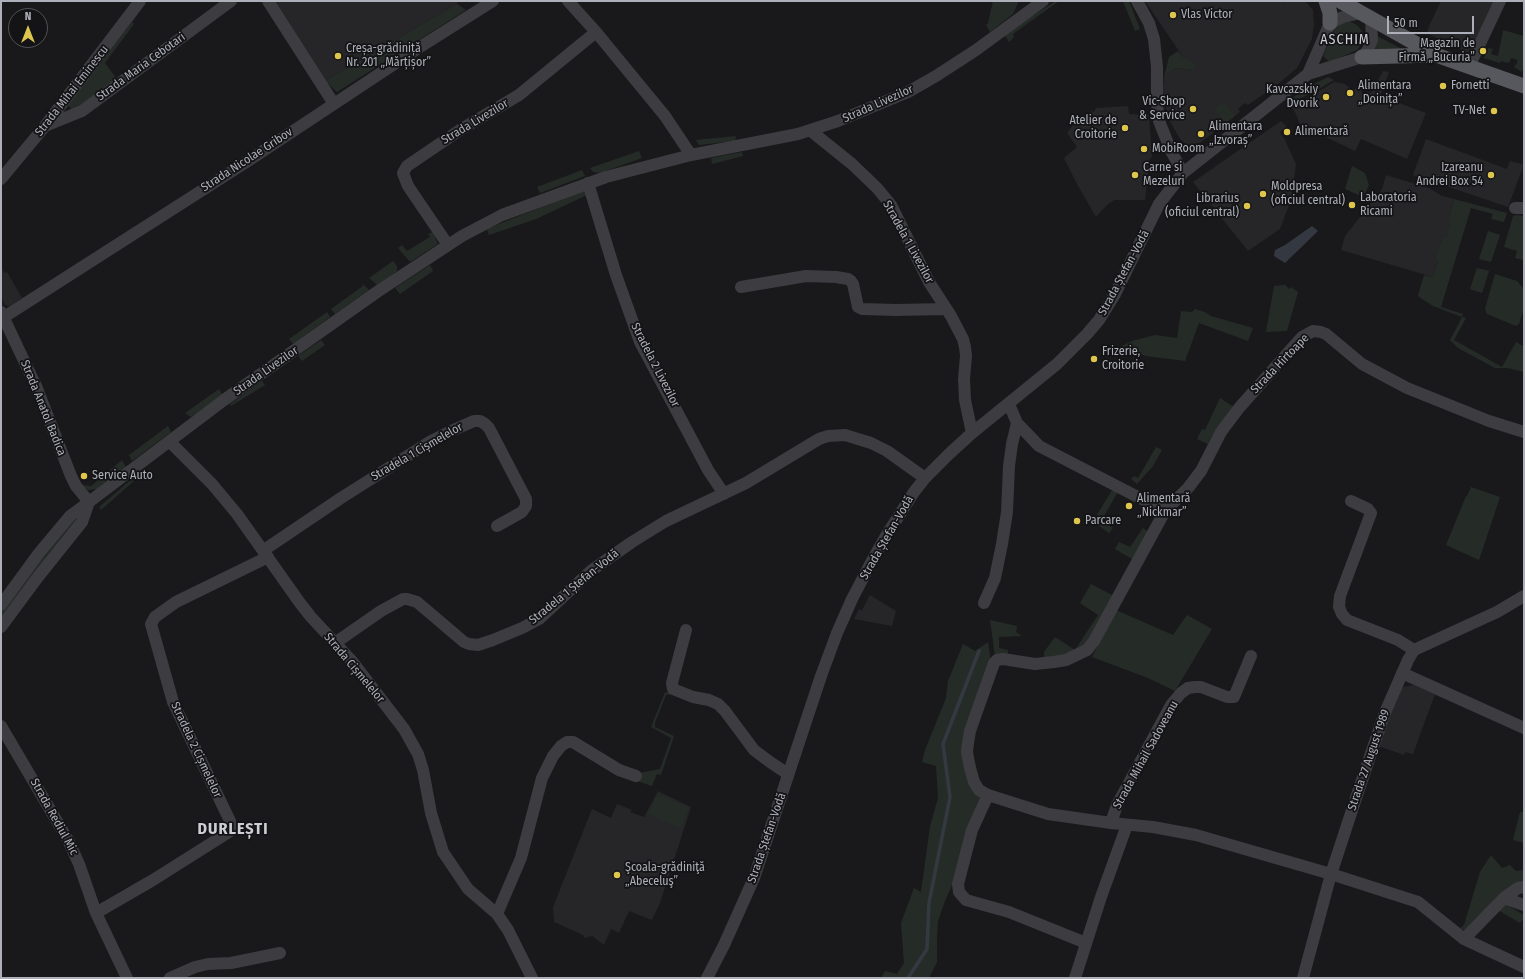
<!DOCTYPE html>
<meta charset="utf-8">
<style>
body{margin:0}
#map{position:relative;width:1525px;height:979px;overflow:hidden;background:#19191b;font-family:"Fira Sans Condensed",sans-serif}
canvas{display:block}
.frame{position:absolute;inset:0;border:2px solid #adafb9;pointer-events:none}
.north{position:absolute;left:8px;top:8px;width:40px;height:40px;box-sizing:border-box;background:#141416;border:1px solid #515257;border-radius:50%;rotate:0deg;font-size:11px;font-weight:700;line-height:16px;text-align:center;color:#adafb9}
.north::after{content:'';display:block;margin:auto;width:14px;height:18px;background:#ddc54e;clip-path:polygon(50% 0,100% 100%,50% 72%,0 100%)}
.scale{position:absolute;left:1387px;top:16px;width:87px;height:18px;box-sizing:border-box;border:2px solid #adafb9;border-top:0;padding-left:5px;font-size:12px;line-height:14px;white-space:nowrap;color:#adafb9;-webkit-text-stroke:3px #141416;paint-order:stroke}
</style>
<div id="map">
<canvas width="1525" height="979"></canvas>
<div class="frame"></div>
<div class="north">N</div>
<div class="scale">50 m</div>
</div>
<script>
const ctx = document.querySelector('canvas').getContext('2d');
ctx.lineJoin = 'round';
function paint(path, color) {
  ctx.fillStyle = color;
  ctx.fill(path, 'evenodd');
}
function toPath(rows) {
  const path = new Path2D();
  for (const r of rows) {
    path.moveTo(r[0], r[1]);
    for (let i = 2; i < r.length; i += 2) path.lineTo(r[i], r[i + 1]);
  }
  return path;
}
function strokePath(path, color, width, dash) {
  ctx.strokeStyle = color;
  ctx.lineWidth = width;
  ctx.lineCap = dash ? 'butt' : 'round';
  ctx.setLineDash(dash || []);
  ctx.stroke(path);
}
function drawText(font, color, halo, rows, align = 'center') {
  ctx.font = font + ' "Fira Sans Condensed",sans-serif';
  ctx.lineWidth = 3.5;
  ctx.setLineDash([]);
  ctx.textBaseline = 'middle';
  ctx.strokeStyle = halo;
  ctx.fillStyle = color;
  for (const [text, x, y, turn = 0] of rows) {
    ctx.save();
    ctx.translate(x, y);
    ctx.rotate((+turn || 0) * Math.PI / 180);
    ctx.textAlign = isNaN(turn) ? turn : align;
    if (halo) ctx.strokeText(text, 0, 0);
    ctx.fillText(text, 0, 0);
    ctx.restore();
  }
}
const built = toPath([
 [272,1,457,1,457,4,325,81],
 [1145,1,1281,1,1284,3,1285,1,1305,1,1313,10,1314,24,1312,39,1297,68,1278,84,1248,105,1245,103,1238,109,1240,112,1192,149,1180,139,1168,118,1163,92,1164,77,1175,68,1192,70,1197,64,1183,57],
 [1441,1,1495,1,1468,53,1427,33,1429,26],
 [1383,71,1389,72,1380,96,1426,113,1407,159,1361,139,1355,151,1300,125,1297,116,1292,107,1334,82,1345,84,1353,91,1357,87,1362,90,1362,94,1366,96,1367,92,1371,93],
 [1128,106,1129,114,1149,115,1152,158,1150,158,1145,200,1114,200,1107,205,1096,217,1078,186,1064,158,1077,147,1067,133,1080,116,1089,115,1091,111,1094,112,1096,108],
 [1281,121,1287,127,1280,132,1285,140,1296,164,1292,197,1280,229,1248,251,1193,182],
 [1426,139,1507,169,1510,161,1522,164,1523,167,1508,207,1413,175],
 [1386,175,1429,188,1442,196,1454,199,1449,217,1452,218,1446,238,1441,244,1435,260,1438,261,1433,277,1341,250,1345,236,1382,189],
 [1,266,4,273,7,272,22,298,10,306,5,305,1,296],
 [870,595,896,611,892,626,854,619,859,609,862,610],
 [1413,685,1435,694,1413,754,1405,752,1404,755,1378,746,1399,688],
 [658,791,691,807,660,903,652,920,629,911,619,933,611,929,604,945,592,936,584,938,583,935,554,922,553,907,592,809,611,818,617,804,632,810,630,812,644,817]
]);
const green = toPath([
 [993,1,1019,1,1013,14,990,32,986,25,988,23],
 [1056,1,1059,1,1013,34,1014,37,1009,42,1004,34],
 [1123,1,1129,1,1140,29,1135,31],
 [457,4,466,10,337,92,325,81],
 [1349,21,1357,25,1362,31,1363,40,1361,45,1357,50,1330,62,1323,56,1335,28,1339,24],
 [132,22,134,24,105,63,117,79,73,111,68,105],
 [1503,30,1524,36,1524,63,1522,72,1514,67,1515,65,1516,65,1518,60,1511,58,1509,63,1501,61,1500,63,1484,58,1488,48,1493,49,1491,54,1498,56],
 [1377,36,1404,50,1373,53,1376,47],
 [1178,51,1183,57,1197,64,1194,72,1192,70,1175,68,1164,77,1169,57],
 [1328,77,1334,80,1314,92,1290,103,1292,98,1301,92,1304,92,1312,88,1312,85],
 [1223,102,1235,116,1226,123,1215,109],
 [736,136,735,141,699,145,696,140],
 [639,151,642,158,600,173,593,172,590,168],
 [742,152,743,156,712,164,711,158],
 [1352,166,1365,173,1369,185,1363,197,1345,189],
 [582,170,585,176,540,193,537,187],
 [581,191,586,193,587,195,536,219,489,235,487,229],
 [1454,199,1507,213,1504,222,1491,219,1493,214,1471,208,1441,307,1463,314,1462,317,1466,318,1454,340,1502,367,1516,342,1523,346,1524,344,1524,372,1507,368,1495,368,1458,348,1450,340,1462,317,1433,306,1419,297,1418,295,1424,275,1433,277,1438,261,1435,260,1440,244,1441,244,1443,237,1446,238,1451,219,1449,218],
 [1517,215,1524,216,1524,256,1523,260,1515,258,1517,251,1504,247,1513,216],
 [1488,231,1500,235,1491,262,1479,259],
 [433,232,438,244,410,262,398,248,402,245,407,251,430,237,428,234],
 [393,261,397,266,397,271,385,282,377,285,369,278],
 [430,265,433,271,400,294,395,288],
 [1477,268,1489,271,1482,293,1470,289],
 [1495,274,1517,281,1524,289,1524,308,1519,324,1516,326,1487,314,1485,309],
 [362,283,369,290,335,314,331,309,363,286],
 [1285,285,1289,289,1291,287,1298,292,1287,331,1266,332,1274,286],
 [1195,309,1205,312,1211,316,1253,328,1248,341,1199,323,1185,361,1146,356,1120,347,1132,341,1155,335,1177,338,1181,311,1192,312],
 [327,312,330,317,293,344,289,339],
 [321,340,325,345,302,361,298,356],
 [262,381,265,385,231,406,230,404],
 [219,389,223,396,191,417,185,413],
 [1220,398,1234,407,1210,439,1208,444,1197,439,1202,429,1205,430],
 [168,426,171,432,132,461,129,455],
 [1156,447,1162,450,1153,466,1137,484,1131,479,1134,476,1138,478],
 [122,460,126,467,97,489,88,490,81,485,91,486],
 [132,479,134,481,101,510,99,507],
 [1114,487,1119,490,1101,521,1113,528,1109,533,1095,523,1095,518],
 [1471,487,1500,497,1479,560,1446,545,1466,496,1467,496],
 [75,518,78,521,1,620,1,611,8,600],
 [1143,528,1150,533,1084,647,1069,655,1044,660,1044,652,1055,637,1075,650,1098,615,1080,603,1091,584,1112,595,1132,559,1115,549,1119,542,1130,547],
 [1116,610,1173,635,1187,615,1212,629,1175,691,1148,678,1092,657],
 [990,620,1017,626,1016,632,1022,636,999,637,999,648,1008,650,1008,658,995,656],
 [988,642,991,663,966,735,982,798,956,876,945,901,938,921,937,938,937,962,929,978,881,978,885,971,897,974,904,963,901,923,914,888,921,892,930,826,938,798,936,766,922,762,925,750,946,698,948,681,963,644,975,651],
 [665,692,674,694,666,695,655,723,655,727,674,736,661,775,657,774,652,786,637,781,639,773,660,769,671,738,651,727],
 [658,794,689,808,680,829,648,814],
 [1520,812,1524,812,1524,843,1513,840],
 [1491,855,1502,868,1510,865,1516,871,1524,870,1524,883,1467,930,1459,929,1464,925,1480,872],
 [1505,904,1524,915,1524,918,1520,923,1498,910]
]);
const water = toPath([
 [1312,226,1318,231,1285,263,1274,256,1275,250,1285,245]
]);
const stream = toPath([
 [908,978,927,949,929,903,950,797,943,744,979,651]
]);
const minor = toPath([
 [268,1,334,104],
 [568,1,596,32,665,116,691,155],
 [1137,1,1149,23,1154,39,1157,67,1157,103,1159,121,1171,151,1183,173],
 [1469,67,1500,1],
 [1308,74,1330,23,1343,17,1361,13],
 [45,126,82,111,231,1],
 [811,131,852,164,877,188,891,205,929,282,951,316,963,339,965,347,966,356,964,379,965,400,972,433],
 [1,179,45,126,140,1],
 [588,183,616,275,640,342,708,470,724,494],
 [1515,208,1524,208],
 [448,245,408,186,403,173,407,166,460,130,519,95,596,32],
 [741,287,806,276,836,277,848,279,851,281,853,284,858,307,862,309,896,310,946,309],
 [1,312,36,386,71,476,76,486,89,502],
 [1,319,251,159,420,47,493,1],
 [1009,404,1017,423,1039,446,1165,511,1188,488,1201,471,1221,432,1239,408,1302,337,1313,331,1321,332,1326,334,1362,364,1407,388,1489,421,1524,432],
 [170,442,212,484,237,514,300,603,311,617,351,660,404,729,418,754,423,770,431,813,443,852,468,889,497,914,508,930,532,978],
 [1351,501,1368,509,1371,513,1340,596,1339,607,1342,614,1347,620,1398,640,1414,650],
 [1165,511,1094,641,1087,650,1066,660,1054,662,1035,664,1003,659,997,660,994,663,970,731,968,743,967,752,970,768,974,782,979,790,988,795,1048,814,1111,823,1153,827,1196,835,1331,874,1418,902,1464,939,1524,967],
 [264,550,341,498,431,441,451,431,474,421,480,421,485,424,489,428,526,499,526,506,522,512,497,526],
 [984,603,995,578,1002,544,1007,512,1009,466,1012,444,1017,423],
 [1,605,39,553,70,516,89,502,224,400,377,292,462,236,502,215,606,177,691,155,798,134,838,121,908,92,936,76,976,50,1043,1],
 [1,627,38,577,82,522,89,502],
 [686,630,672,683,673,689,693,697,709,700,718,704,725,711,754,750,770,762,788,774],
 [335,643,381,611,403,599,407,599,417,602,464,642,469,644,478,645,493,640,522,628,539,619,592,570,632,542,666,521,746,483,804,448,819,439,828,436,845,435,871,443,887,451,925,478],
 [1402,673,1524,728],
 [1,726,68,840,79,864,96,913,127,978],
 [988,795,972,830,958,884,959,892,966,900,1009,912,1086,943],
 [1111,823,1117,805,1171,705,1181,693,1188,688,1195,687,1201,687,1227,697,1234,697,1251,656],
 [1504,898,1518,888,1524,887],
 [96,913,153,880,229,832,230,828,230,821,173,702,151,624,155,617,176,602,268,557],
 [497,914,521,858,542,778,553,756,561,746,567,742,573,742,619,770,636,776],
 [1464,939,1504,898,1524,905],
 [170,978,195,967,208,964,231,963,280,953],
 [707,978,724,945,754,878,821,676,837,633,852,599,874,557,886,536,914,492,925,478,949,454,972,433,1057,364,1087,334,1099,320,1115,294,1159,204,1183,173,1308,74,1362,57,1368,50,1372,40,1371,19],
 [1075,978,1101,897,1127,825],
 [1303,978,1331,874,1358,792,1384,715,1408,660,1414,650,1497,612,1524,596]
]);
const major = toPath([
 [1326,1,1330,13,1330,23],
 [1340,1,1436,55,1524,86],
 [1362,57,1435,55]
]);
const markers = [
 [1173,15,4,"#ddc54e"],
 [1483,51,4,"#ddc54e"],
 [338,56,4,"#ddc54e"],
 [1443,86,4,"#ddc54e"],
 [1350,93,4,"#ddc54e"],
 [1326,97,4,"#ddc54e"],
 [1193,109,4,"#ddc54e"],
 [1494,111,4,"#ddc54e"],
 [1125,128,4,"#ddc54e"],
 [1287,132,4,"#ddc54e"],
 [1201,134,4,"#ddc54e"],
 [1144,149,4,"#ddc54e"],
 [1135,175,4,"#ddc54e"],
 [1491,175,4,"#ddc54e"],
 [1263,194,4,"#ddc54e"],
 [1352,205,4,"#ddc54e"],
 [1247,206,4,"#ddc54e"],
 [1094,359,4,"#ddc54e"],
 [84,476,4,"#ddc54e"],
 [1129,506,4,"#ddc54e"],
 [1077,521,4,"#ddc54e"],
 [617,875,4,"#ddc54e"]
];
const poiNames = [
 ["Vlas Victor",1181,15],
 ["Magazin de",1475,44,"right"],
 ["Firmă „Bucuria”",1475,58,"right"],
 ["Creșa-grădiniță",346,49],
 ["Nr. 201 „Mărțișor”",346,63],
 ["Alimentara",1358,86],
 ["„Doinița”",1358,100],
 ["Fornetti",1451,86],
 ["Kavcazskiy",1318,90,"right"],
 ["Dvorik",1318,104,"right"],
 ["Vic-Shop",1185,102,"right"],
 ["& Service",1185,116,"right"],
 ["TV-Net",1486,111,"right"],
 ["Atelier de",1117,121,"right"],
 ["Croitorie",1117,135,"right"],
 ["Alimentara",1209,127],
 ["„Izvoraș”",1209,141],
 ["Alimentară",1295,132],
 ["MobiRoom",1152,149],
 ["Carne si",1143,168],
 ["Mezeluri",1143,182],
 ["Izareanu",1483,168,"right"],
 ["Andrei Box 54",1483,182,"right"],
 ["Moldpresa",1271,187],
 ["(oficiul central)",1271,201],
 ["Laboratoria",1360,198],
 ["Ricami",1360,212],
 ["Librarius",1239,199,"right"],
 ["(oficiul central)",1239,213,"right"],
 ["Frizerie,",1102,352],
 ["Croitorie",1102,366],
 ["Service Auto",92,476],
 ["Alimentară",1137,499],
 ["„Nickmar”",1137,513],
 ["Parcare",1085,521],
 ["Şcoala-grădiniţă",625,868],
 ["„Abeceluş”",625,882]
];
const streetNames = [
 ["Strada Maria Cebotari",141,67,-36],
 ["Strada Mihai Eminescu",72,91,-52],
 ["Strada Livezilor",878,104,-24],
 ["Strada Livezilor",475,122,-31],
 ["Strada Nicolae Gribov",247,160,-33],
 ["Stradela 1 Livezilor",908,242,61],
 ["Strada Ștefan-Vodă",1124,273,-62],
 ["Strada Hîrtoape",1280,364,-46],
 ["Stradela 2 Livezilor",655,365,63],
 ["Strada Livezilor",266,371,-35],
 ["Strada Anatol Badica",43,408,68],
 ["Stradela 1 Cișmelelor",417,452,-30],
 ["Strada Ștefan-Vodă",887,538,-60],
 ["Stradela 1 Ștefan-Vodă",574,587,-39],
 ["Strada Cișmelelor",354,668,50],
 ["Stradela 2 Cișmelelor",196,750,65],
 ["Strada Mihail Sadoveanu",1146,755,-61],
 ["Strada 27 August 1989",1369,760,-71],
 ["Strada Rediul Mic",54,817,61],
 ["Strada Ștefan-Vodă",767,838,-71]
];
const quarterNames = [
 ["ASCHIM",1345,40]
];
const districtNames = [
 ["DURLEȘTI",233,830]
];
paint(built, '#262528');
paint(green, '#252c27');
paint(water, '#343941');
strokePath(stream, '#343941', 3.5);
strokePath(minor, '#3c3c41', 12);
strokePath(major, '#57575e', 15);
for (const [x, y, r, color] of markers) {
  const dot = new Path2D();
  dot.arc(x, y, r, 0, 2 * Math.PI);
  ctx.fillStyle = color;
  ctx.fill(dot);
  strokePath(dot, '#141416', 1.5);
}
drawText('12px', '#adafb9', '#141416', poiNames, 'left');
drawText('12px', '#adafb9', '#141416', streetNames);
ctx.letterSpacing = '1px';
drawText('14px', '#cdced5', '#141416', quarterNames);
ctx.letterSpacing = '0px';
ctx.letterSpacing = '1px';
drawText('bold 16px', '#cdced5', '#141416', districtNames);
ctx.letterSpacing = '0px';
</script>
